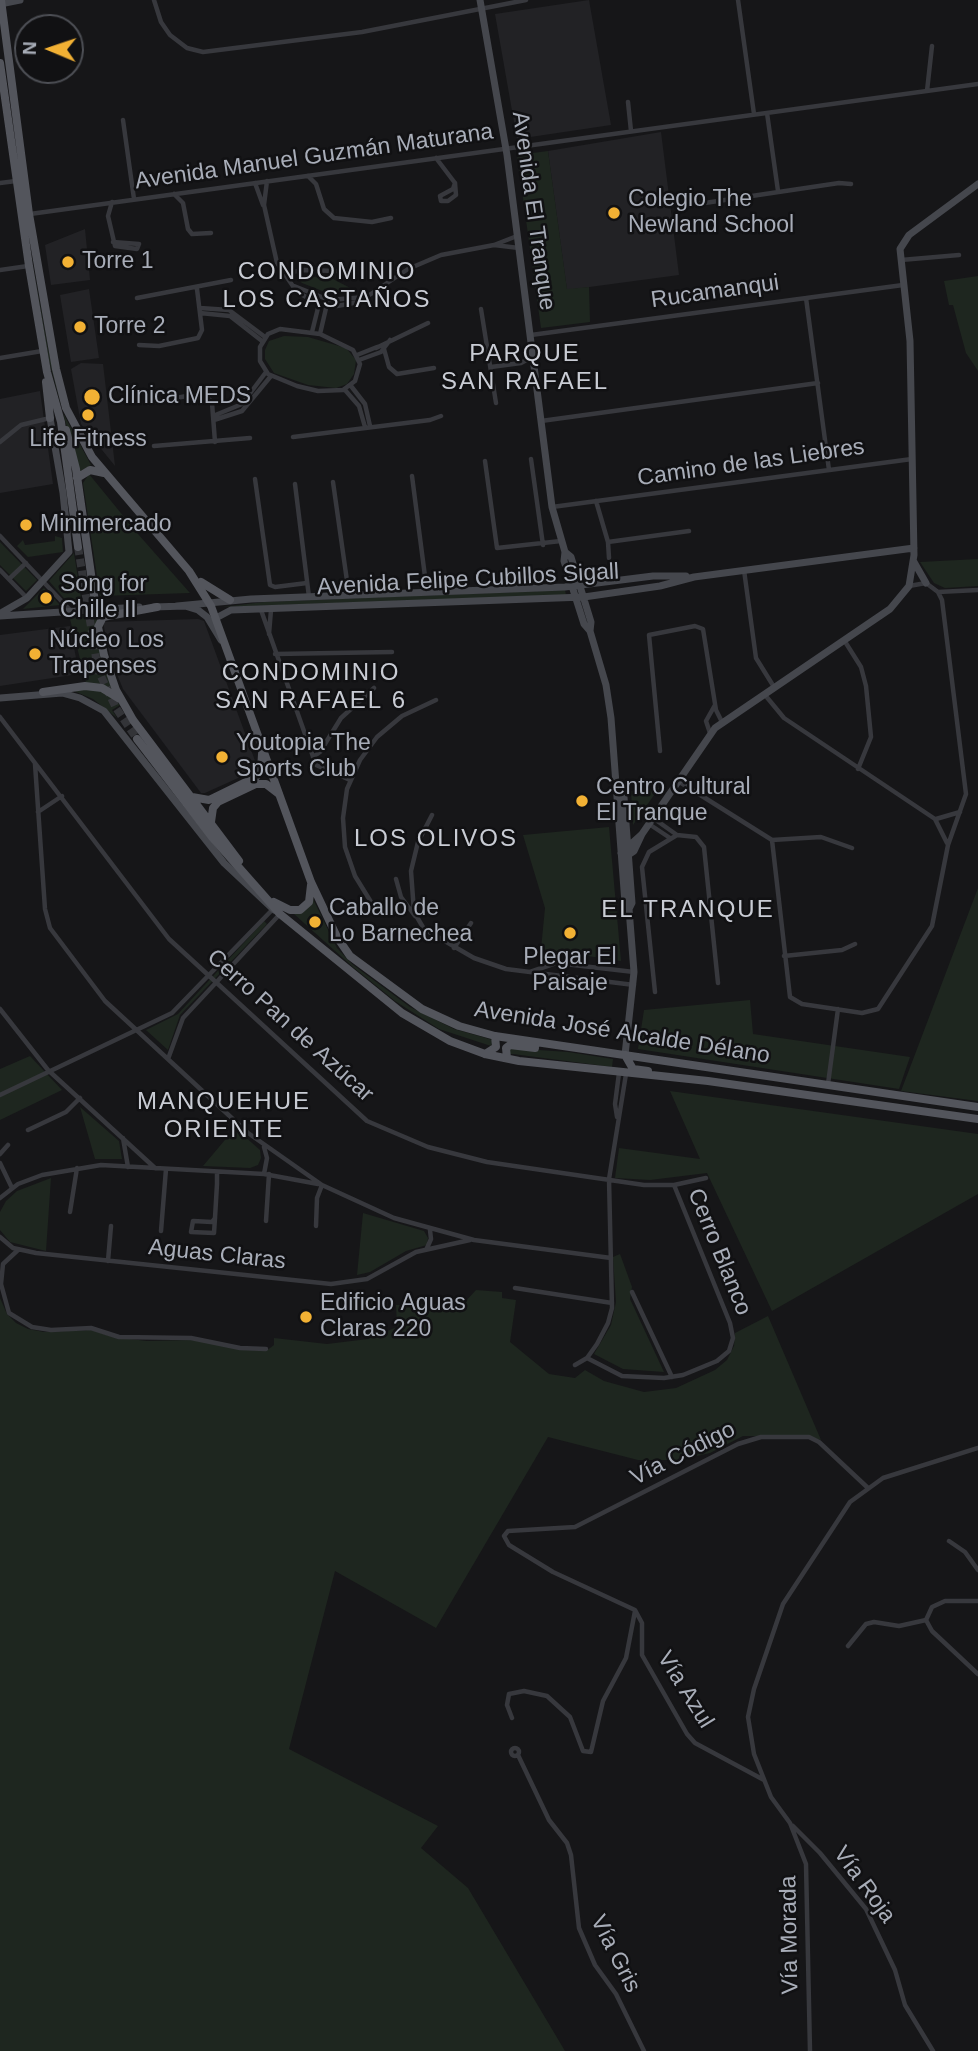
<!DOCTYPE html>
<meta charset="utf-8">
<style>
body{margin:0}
#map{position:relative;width:978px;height:2051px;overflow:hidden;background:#161618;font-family:Helvetica,sans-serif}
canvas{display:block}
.north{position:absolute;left:14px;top:14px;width:70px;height:70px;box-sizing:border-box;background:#111113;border:2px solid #4d4f55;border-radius:50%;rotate:272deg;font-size:19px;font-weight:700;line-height:28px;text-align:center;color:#a8adb8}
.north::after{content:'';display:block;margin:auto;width:24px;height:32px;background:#f2b134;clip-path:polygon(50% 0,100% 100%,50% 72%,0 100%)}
</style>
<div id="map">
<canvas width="978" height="2051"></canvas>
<div class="north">N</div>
</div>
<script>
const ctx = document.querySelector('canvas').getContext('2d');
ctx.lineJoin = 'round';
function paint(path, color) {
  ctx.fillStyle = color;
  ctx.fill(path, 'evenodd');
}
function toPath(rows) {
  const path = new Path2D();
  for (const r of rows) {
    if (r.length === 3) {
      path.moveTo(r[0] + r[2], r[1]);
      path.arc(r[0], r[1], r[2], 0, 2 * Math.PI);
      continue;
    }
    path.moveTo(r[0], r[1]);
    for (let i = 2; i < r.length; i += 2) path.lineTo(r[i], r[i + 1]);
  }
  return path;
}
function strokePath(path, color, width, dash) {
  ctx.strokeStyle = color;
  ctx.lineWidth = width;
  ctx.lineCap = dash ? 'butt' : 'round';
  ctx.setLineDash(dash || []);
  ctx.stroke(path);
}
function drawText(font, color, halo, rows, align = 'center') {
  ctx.font = font + ' Helvetica,sans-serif';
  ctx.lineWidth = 5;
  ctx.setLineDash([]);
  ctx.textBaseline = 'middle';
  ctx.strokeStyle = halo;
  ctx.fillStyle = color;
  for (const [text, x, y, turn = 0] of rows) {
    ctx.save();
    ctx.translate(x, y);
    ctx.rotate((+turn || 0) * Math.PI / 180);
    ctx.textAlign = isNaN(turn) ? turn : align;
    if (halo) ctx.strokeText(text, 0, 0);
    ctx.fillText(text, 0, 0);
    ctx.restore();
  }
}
const built = toPath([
 [589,0,611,125,517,139,495,14],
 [661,132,679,275,567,290,548,151],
 [85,229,90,280,51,285,45,245],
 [89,289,99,358,71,362,60,295],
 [81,363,103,364,115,466,81,424,71,369],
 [40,391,53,484,0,493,0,399],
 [198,619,204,621,258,769,205,793,201,793,123,689,110,657,103,622],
 [70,626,79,674,0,686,0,635]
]);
const green = toPath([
 [548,151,567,289,589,287,590,322,541,328,517,155],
 [31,253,48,348,63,413,91,465,79,472,49,361],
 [305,276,333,279,354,290,352,293,330,294,302,283,299,280],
 [978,276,978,371,966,353,953,305,949,305,944,281],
 [284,336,308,337,346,348,356,360,354,374,347,384,336,388,308,385,274,373,265,359,265,350,269,341],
 [89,474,138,534,190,593,100,596,83,483],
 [55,536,62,538,63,552,28,557,17,546,23,540,25,545,55,541],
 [0,542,37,580,26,591,0,565],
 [74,553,82,604,68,603,49,581],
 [978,559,978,586,945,588,934,583,920,562],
 [44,588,60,605,23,609],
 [565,590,566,595,222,607,264,602],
 [69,615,101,615,96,629,97,644,113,690,86,683],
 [75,689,97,689,115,699,120,705,112,710,117,718,93,699,74,691],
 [659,788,633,825,631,791],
 [609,827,621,961,541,949,545,908,523,835],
 [978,888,978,1101,901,1091,914,1057],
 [313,899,337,948,352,964,410,1007,454,1029,493,1040,491,1046,439,1029,395,1001,354,968,294,914],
 [264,921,267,924,180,1015,168,1050,146,1030,178,1014],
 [750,1000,753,1034,910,1057,899,1089,638,1049,644,1010],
 [510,1048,568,1052,613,1059,612,1067,513,1054,509,1054],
 [30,1056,62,1090,0,1120,0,1069],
 [670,1091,978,1134,978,1194,772,1311,707,1173,650,1180,615,1178,619,1148,700,1159],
 [80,1107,119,1141,122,1159,95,1159],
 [235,1128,260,1150,261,1158,258,1165,250,1168,203,1166],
 [51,1178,46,1251,10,1242,0,1230,0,1212,6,1201,17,1191],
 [363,1213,424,1231,428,1238,427,1245,406,1251,370,1272,357,1275],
 [620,1254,632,1287,630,1299,664,1372,623,1369,594,1354,611,1325,616,1302,613,1257],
 [476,1290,502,1292,502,1298,516,1300,510,1342,549,1374,575,1378,585,1370,604,1381,644,1392,676,1388,715,1370,727,1360,734,1346,735,1333,768,1316,821,1440,805,1436,743,1436,710,1453,680,1460,638,1460,548,1437,436,1628,335,1571,289,1749,438,1826,421,1848,468,1888,565,2051,0,2051,0,1298,7,1314,16,1323,28,1329,44,1332,92,1330,113,1337,147,1341,191,1340,266,1351,274,1345,274,1338,327,1344,368,1339,397,1327,396,1305,464,1303]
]);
const primaryTunnel = toPath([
 [78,547,98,670,116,708,137,739]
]);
const street = toPath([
 [154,0,161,22,170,35,187,48,203,52,362,32,526,0],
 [738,0,754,114],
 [927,91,932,46],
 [628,102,631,131],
 [767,113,778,191],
 [123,120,134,199],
 [436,158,455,183],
 [308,176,316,184,324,209,334,218,372,222,391,218],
 [267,181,264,205,277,263,297,292,319,304,337,306,359,302,408,269,441,255,494,245,519,248],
 [0,183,16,181],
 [255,183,263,205],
 [455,183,456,195,448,201,441,201,440,196,453,189,455,183],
 [174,194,183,203,188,229,192,234,211,233],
 [112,202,108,216,115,246,137,249,139,244],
 [698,204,839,183,851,184],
 [30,214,978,84],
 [113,242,139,244],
 [494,245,517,236],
 [901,260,959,255],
 [0,270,28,266],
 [282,274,303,270,337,271],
 [294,286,329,300,366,297],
 [137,298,231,280],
 [806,298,829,470],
 [200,308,229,310,265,337],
 [481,309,496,403],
 [200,313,230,316,262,341],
 [280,329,320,334,353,350,360,364,355,381,343,390,318,391,297,386,268,374,260,361,260,347,268,334,280,329],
 [312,332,319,304],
 [320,334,327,304],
 [531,335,903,285],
 [139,345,159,346,198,338,202,330,197,289],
 [376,348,428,323],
 [384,349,389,367,397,374,434,368],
 [357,355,377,347],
 [0,358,42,351],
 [359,360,381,352,390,340],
 [491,367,521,363,532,357],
 [351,386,365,404,370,426],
 [345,390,359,406,365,427],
 [148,403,198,394,207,396,212,403,215,442],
 [213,416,242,404,266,372],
 [214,420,242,411,271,376],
 [541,421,818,383],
 [293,437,430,420,441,416],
 [0,442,21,425,50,418],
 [154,446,250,438],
 [531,459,543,545],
 [485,461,497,548,561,541],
 [412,476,427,592],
 [255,479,270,585,275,587,307,583],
 [333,482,349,595],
 [295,484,309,597],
 [596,501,608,542,609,558],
 [552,507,912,459],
 [0,536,70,610],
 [608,542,689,531],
 [0,570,27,598],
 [744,570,756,658,774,687],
 [9,579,26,563],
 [938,592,978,590],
 [261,610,316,765,350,780],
 [269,634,271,610],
 [844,640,861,667,866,686,871,737,858,769],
 [275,654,392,652],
 [765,695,784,718,935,819,947,843],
 [0,717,169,939,367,1121,428,1147,487,1162,644,1185,674,1185,706,1178],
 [710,733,706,721,715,705],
 [660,751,649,635,695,626,703,629,716,710,722,722],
 [313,757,320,752,341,718,374,688],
 [35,764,45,909,50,928,105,1001,248,1133,322,1185,394,1218,474,1240,611,1258],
 [678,781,772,840,790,997,802,1004,862,1013,878,1009,932,926,948,845,966,794,942,600,938,592,926,583,909,586],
 [38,812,62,796],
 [432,815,418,842,411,871,414,912,424,929,474,958,506,969,634,985],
 [653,818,677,835],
 [936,819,960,812],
 [649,824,670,838],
 [772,840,821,837,852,848],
 [396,879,401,897,415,916],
 [371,902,355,876,345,847,343,818,347,789,360,760,377,737,402,716,436,700],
 [454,948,471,923],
 [784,956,842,950,855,944],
 [530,972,556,963,634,972],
 [655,992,642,867,649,852,677,835,696,837,704,847,718,983],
 [0,1009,48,1070,155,1168],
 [168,1059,183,1018,280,914],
 [828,1084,838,1009],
 [0,1095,172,1013,273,909],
 [617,1117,615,1104,619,1073],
 [28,1130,66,1112,80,1098],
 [123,1138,128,1167],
 [264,1147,267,1158,264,1174],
 [0,1154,8,1145],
 [0,1163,12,1188],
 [0,1198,18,1184,42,1175,101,1165,264,1174,318,1184],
 [70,1212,77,1168],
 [215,1218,212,1222,193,1221,191,1232,214,1233,215,1218,217,1184,217,1172],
 [266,1221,269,1174],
 [316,1226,317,1198,322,1185],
 [161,1231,166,1169],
 [0,1237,13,1248,36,1253,331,1284,367,1279,416,1252,470,1240],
 [427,1248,431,1239,430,1230],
 [18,1250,3,1264,1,1284,9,1313,32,1327,51,1330,91,1328,119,1337,191,1338,240,1348,266,1349],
 [108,1261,111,1226],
 [515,1288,612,1303],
 [632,1292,672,1377],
 [587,1358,622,1376,664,1378,683,1375,717,1361,729,1351,733,1338,730,1323,674,1185],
 [575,1365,587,1358,597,1344,608,1323,612,1308,609,1179,626,1074],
 [949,1541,965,1552,978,1570],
 [978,1601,945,1601,932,1607,926,1620,932,1631,978,1674],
 [848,1646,866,1624,874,1622,899,1626,926,1620],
 [512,1718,507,1705,509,1694,524,1691,547,1696,570,1717,583,1751,591,1752,603,1701,626,1658,635,1611],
 [515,1752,4],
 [518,1755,549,1820,567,1843,571,1855,579,1928,595,1965,616,1994,644,2051],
 [764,1780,695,1743,687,1734,642,1655,642,1623,635,1610,553,1572,509,1545,504,1536,508,1531,575,1527,738,1444,761,1437,809,1437,819,1442,868,1488],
 [793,1826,820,1853,866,1909,895,1970,905,2005,933,2051],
 [810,2051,806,1864,790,1823,771,1797,754,1754,748,1717,754,1689,783,1604,850,1502,883,1478,978,1448]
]);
const secondary = toPath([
 [480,0,507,155,552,507,565,552,564,561,584,624,590,631],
 [0,4,20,0],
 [565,552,571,557,591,622,590,631,606,685,611,718,625,903,629,909,634,972,625,1055],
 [914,562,926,583],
 [177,606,251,599,565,587,653,576,686,576],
 [154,607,185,606,198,610,207,617,221,640],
 [1,613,27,598,69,552,63,493,50,418],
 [0,616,139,607],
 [216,618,231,610,584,597,660,586,694,577,914,548],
 [0,698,62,693,80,698,104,711,224,863,274,910],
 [618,789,624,797,632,903,629,909],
 [621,853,642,834,715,728,890,609,909,586,914,555,910,341,900,249,909,235,978,184],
 [625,857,634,851,642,834]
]);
const primary = toPath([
 [1,0,29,214,56,369,66,408,92,457,189,571,211,606,311,882,337,937,350,956,422,1009,459,1026,495,1036,978,1107],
 [0,63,29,266,47,372,61,422,78,547],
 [46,382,50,418],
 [66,430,76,469,96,609],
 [77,478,90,470,104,473],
 [201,582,230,600],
 [157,607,103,617,98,627,104,655,116,690,133,720,239,861],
 [43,692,85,686,102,688,120,699],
 [137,739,212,837,280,914,402,1013,450,1041,485,1054,519,1061,708,1081,978,1119],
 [192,797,209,800,256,777,261,771,262,754],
 [211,822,213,808,218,802,256,784,266,784,279,794],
 [274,902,290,910,300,910,309,902,311,885],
 [485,1054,496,1047,495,1036],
 [625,1055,633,1069,648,1071],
 [507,1058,506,1048,510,1045,535,1048]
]);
const markers = [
 [614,213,7,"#f2b134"],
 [68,262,7,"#f2b134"],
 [80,327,7,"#f2b134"],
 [92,397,9,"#f2b134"],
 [88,415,7,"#f2b134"],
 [26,525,7,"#f2b134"],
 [46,598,7,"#f2b134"],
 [35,654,7,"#f2b134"],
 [222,757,7,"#f2b134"],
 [582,801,7,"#f2b134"],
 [315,922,7,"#f2b134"],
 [570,933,7,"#f2b134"],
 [306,1317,7,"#f2b134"]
];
const streetNames = [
 ["Avenida Manuel Guzmán Maturana",314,157,-8],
 ["Avenida El Tranque",533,211,82],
 ["Rucamanqui",715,292,-8],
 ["Camino de las Liebres",751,463,-8],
 ["Avenida Felipe Cubillos Sigall",468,580,-3],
 ["Cerro Pan de Azúcar",290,1026,42],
 ["Avenida José Alcalde Délano",622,1033,9],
 ["Cerro Blanco",719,1252,68],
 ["Aguas Claras",217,1255,6],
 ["Vía Código",683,1454,-27],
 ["Vía Azul",685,1690,58],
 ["Vía Roja",864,1885,54],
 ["Vía Morada",790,1935,-91],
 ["Vía Gris",615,1954,63]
];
const poiNames = [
 ["Colegio The",628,200],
 ["Newland School",628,226],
 ["Torre 1",82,262],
 ["Torre 2",94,327],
 ["Clínica MEDS",108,397],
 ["Life Fitness",88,440,"center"],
 ["Minimercado",40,525],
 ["Song for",60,585],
 ["Chille II",60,611],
 ["Núcleo Los",49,641],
 ["Trapenses",49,667],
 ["Youtopia The",236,744],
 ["Sports Club",236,770],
 ["Centro Cultural",596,788],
 ["El Tranque",596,814],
 ["Caballo de",329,909],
 ["Lo Barnechea",329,935],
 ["Plegar El",570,958,"center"],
 ["Paisaje",570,984,"center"],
 ["Edificio Aguas",320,1304],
 ["Claras 220",320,1330]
];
const neighbourhoodNames = [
 ["CONDOMINIO",327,272],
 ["LOS CASTAÑOS",327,300],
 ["PARQUE",525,354],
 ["SAN RAFAEL",525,382],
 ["CONDOMINIO",311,673],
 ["SAN RAFAEL 6",311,701],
 ["LOS OLIVOS",436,839],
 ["EL TRANQUE",688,910],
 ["MANQUEHUE",224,1102],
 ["ORIENTE",224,1130]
];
paint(built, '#222225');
paint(green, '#1e261f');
strokePath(primaryTunnel, '#333438', 8, [8, 4]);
strokePath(street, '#37383d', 4.5);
strokePath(secondary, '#45474d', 7);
strokePath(primary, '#53555c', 8);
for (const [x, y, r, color] of markers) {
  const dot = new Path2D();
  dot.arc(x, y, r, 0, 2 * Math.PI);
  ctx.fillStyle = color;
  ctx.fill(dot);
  strokePath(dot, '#111113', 2.5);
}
drawText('23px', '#a8adb8', '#111113', streetNames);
drawText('23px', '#a8adb8', '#111113', poiNames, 'left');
ctx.letterSpacing = '2px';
drawText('24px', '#c9ccd4', '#111113', neighbourhoodNames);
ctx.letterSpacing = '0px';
</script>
